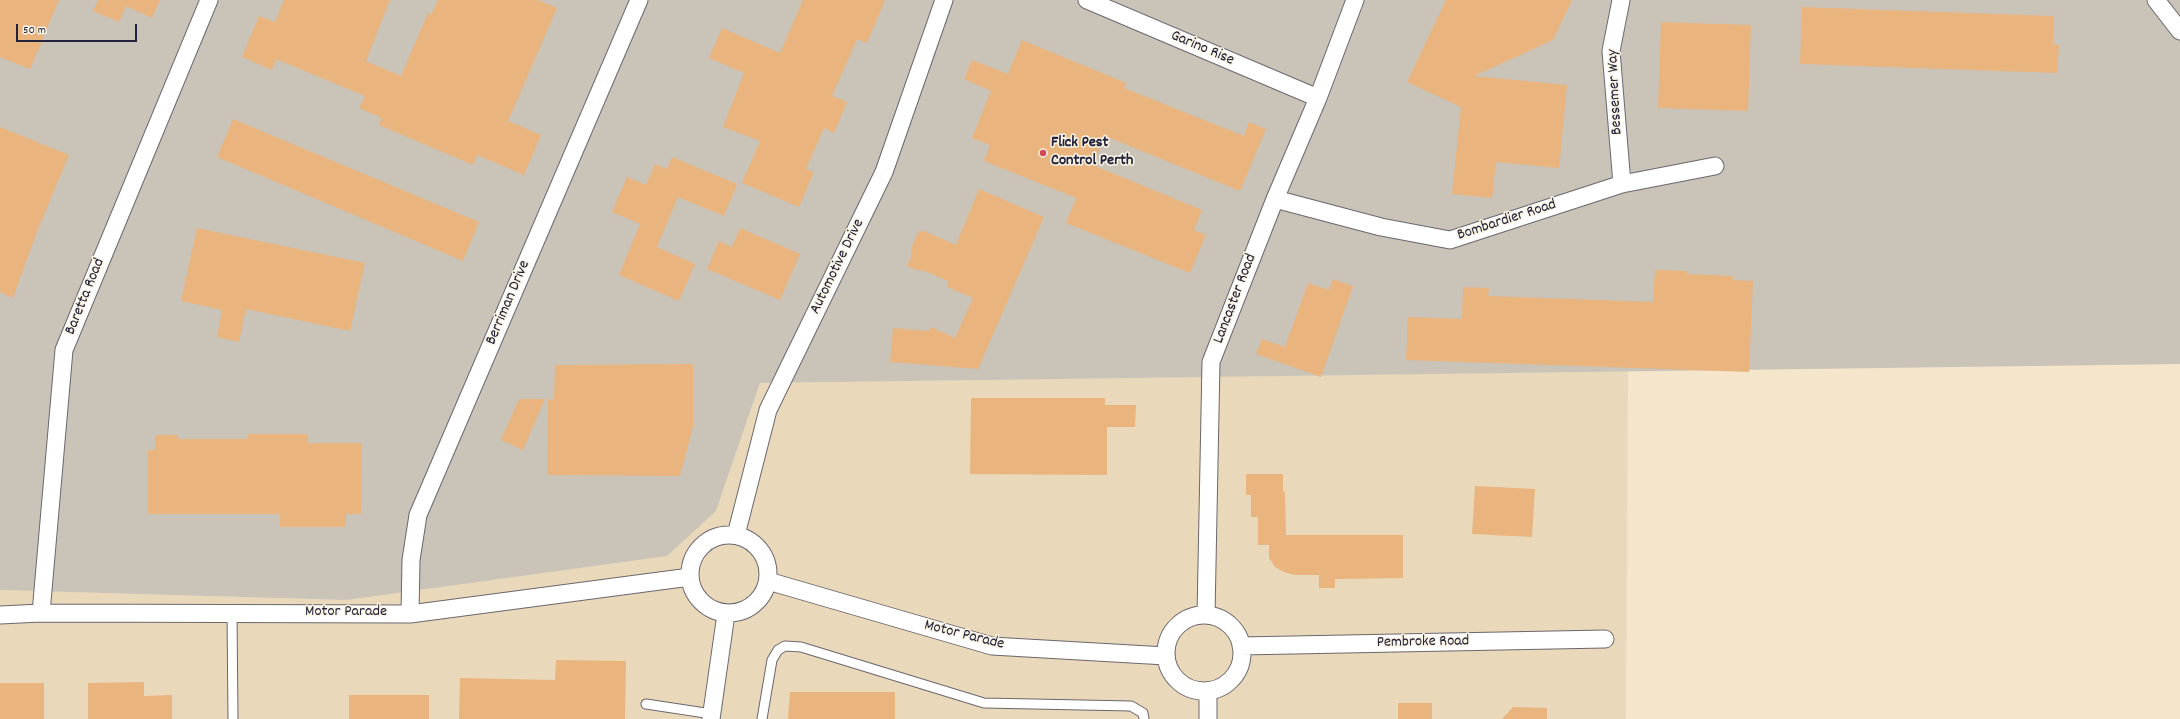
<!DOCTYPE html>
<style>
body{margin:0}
#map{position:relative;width:2180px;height:719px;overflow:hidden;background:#f5e5cb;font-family:Dekko,sans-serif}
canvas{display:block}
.scale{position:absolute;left:16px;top:24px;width:121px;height:18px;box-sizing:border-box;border:2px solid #22223b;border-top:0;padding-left:5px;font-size:12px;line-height:14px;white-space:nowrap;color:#22223b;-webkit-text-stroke:3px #fcf5e5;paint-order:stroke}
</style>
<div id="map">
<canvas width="2180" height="719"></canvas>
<div class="scale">50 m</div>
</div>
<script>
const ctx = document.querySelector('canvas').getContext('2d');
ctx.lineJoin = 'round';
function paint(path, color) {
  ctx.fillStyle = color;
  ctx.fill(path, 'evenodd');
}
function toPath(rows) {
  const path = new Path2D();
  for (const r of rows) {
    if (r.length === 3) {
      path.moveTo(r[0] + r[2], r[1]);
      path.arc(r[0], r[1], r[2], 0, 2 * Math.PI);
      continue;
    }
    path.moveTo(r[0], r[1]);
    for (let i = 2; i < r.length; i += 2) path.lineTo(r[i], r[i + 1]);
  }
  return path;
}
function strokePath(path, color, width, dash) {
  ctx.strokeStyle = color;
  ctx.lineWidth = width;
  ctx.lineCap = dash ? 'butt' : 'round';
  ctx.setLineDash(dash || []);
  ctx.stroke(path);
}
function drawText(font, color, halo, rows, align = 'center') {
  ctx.font = font + ' Dekko,sans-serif';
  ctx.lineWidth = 3;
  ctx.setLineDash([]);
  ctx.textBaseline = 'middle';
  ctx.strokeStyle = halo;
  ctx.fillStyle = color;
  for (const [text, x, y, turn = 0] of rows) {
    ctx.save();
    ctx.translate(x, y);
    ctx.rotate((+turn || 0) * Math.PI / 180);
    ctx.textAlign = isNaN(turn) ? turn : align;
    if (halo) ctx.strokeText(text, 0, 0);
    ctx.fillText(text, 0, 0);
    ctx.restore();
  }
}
const built = toPath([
 [1628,371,1626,719,0,719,0,590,346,600,716,511,760,383]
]);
const industrial = toPath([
 [0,0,2180,0,2180,364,760,383,716,511,667,556,346,600,0,590]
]);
const building = toPath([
 [0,0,59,0,30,69,0,57],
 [98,0,160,0,152,18,126,6,119,22,93,11],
 [284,0,390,0,366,61,401,76,428,13,431,15,438,0,538,0,557,8,508,121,541,135,524,175,477,155,473,165,379,125,382,118,359,108,365,96,276,59,272,70,242,57,259,16,275,22],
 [803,0,885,0,867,43,857,39,832,96,847,102,834,133,824,128,806,169,814,172,799,207,742,183,760,141,723,127,744,73,709,58,722,28,780,53],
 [1446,0,1572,0,1553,40,1474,76,1567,85,1559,168,1496,162,1492,198,1452,194,1461,107,1407,82],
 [1802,7,2054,16,2053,45,2059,45,2057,73,1800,64],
 [1661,22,1751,25,1748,111,1658,108],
 [1022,40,1126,83,1124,88,1244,136,1249,122,1266,129,1240,191,1105,136,1093,165,1202,210,1194,230,1206,235,1190,273,1066,223,1076,198,984,161,990,145,972,138,991,91,964,79,972,60,1008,74],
 [233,119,479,222,463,261,217,157],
 [0,127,69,155,38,229,13,298,0,292],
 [672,157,737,184,724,216,678,197,657,247,695,264,679,301,619,275,640,224,612,212,627,177,646,185,655,164,667,169],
 [979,189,1044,217,978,369,890,362,893,328,929,331,931,327,955,338,973,298,947,287,948,281,925,271,916,270,907,266,911,257,912,246,919,231,924,231,956,245],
 [197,228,365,263,350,331,246,309,239,342,217,337,222,310,181,301],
 [740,228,800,254,780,300,707,269,719,241,732,247],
 [1655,270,1687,271,1687,274,1733,276,1733,280,1753,281,1749,372,1406,360,1408,317,1462,319,1463,287,1489,288,1488,296,1653,302],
 [1333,279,1353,286,1321,377,1256,354,1262,339,1285,347,1308,283,1329,290],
 [693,364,693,427,680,476,547,475,548,399,554,400,555,365],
 [971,398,1105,398,1105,405,1136,405,1135,427,1107,427,1107,475,970,474],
 [519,399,545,399,523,450,501,440],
 [248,434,308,434,308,443,362,443,361,514,346,514,346,527,280,527,280,514,148,514,148,450,155,450,155,435,178,435,178,439,248,439],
 [1246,474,1283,474,1283,491,1285,492,1286,535,1403,535,1403,578,1335,579,1335,588,1319,588,1319,575,1294,575,1284,572,1275,567,1269,558,1269,545,1258,545,1258,517,1251,517,1251,495,1246,495],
 [1475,486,1535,489,1532,537,1472,534],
 [556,660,626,661,625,719,459,719,460,678,555,680],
 [144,682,144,696,172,695,172,719,88,719,88,683],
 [0,683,44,683,44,719,0,719],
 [790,692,895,692,895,719,788,719],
 [349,695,429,695,429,719,349,719],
 [1398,703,1432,703,1432,719,1398,719],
 [1513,707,1547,708,1547,719,1502,719]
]);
const service = toPath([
 [232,613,233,719],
 [646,704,712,714],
 [762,719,772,660,778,650,785,646,801,647,984,703,1131,706,1143,713,1144,719]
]);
const minor = toPath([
 [1087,0,1318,98],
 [1621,0,1611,51,1622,184],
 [2156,0,2180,31],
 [1275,199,1381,227,1450,240,1622,184,1715,166],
 [729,574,39],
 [736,535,768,410,884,172,944,0],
 [768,581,992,646,1166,656],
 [41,613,64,350,209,0],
 [410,614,411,560,418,515,639,0],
 [0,615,41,613,410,614,690,577],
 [1206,615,1211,362,1275,199,1318,98,1355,0],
 [1204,653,38],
 [1241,646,1605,639],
 [1208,691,1208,719],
 [711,719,726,614]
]);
const markers = [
 [1043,153,4,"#d1495b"]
];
const streetNames = [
 ["Garino Rise",1202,49,23],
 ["Bessemer Way",1616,92,-93],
 ["Bombardier Road",1507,221,-18],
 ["Automotive Drive",838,267,-64],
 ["Baretta Road",86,297,-68],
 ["Lancaster Road",1236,299,-69],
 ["Berriman Drive",509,303,-67],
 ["Motor Parade",346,613],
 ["Motor Parade",964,636,14],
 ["Pembroke Road",1423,643,-1]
];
const poiNames = [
 ["Flick Pest",1051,144],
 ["Control Perth",1051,162]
];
paint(built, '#e9d9ba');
paint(industrial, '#c9c3b8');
paint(building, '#e9b47e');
strokePath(service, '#6c666d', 11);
strokePath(minor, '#6c666d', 19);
strokePath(service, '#fff', 9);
strokePath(minor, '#fff', 17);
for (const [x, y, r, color] of markers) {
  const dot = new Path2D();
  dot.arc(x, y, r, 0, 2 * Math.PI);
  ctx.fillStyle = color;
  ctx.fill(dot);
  strokePath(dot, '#fcf5e5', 1.5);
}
drawText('16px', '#22223b', '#fcf5e5', streetNames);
drawText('bold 16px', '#22223b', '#fcf5e5', poiNames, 'left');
</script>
